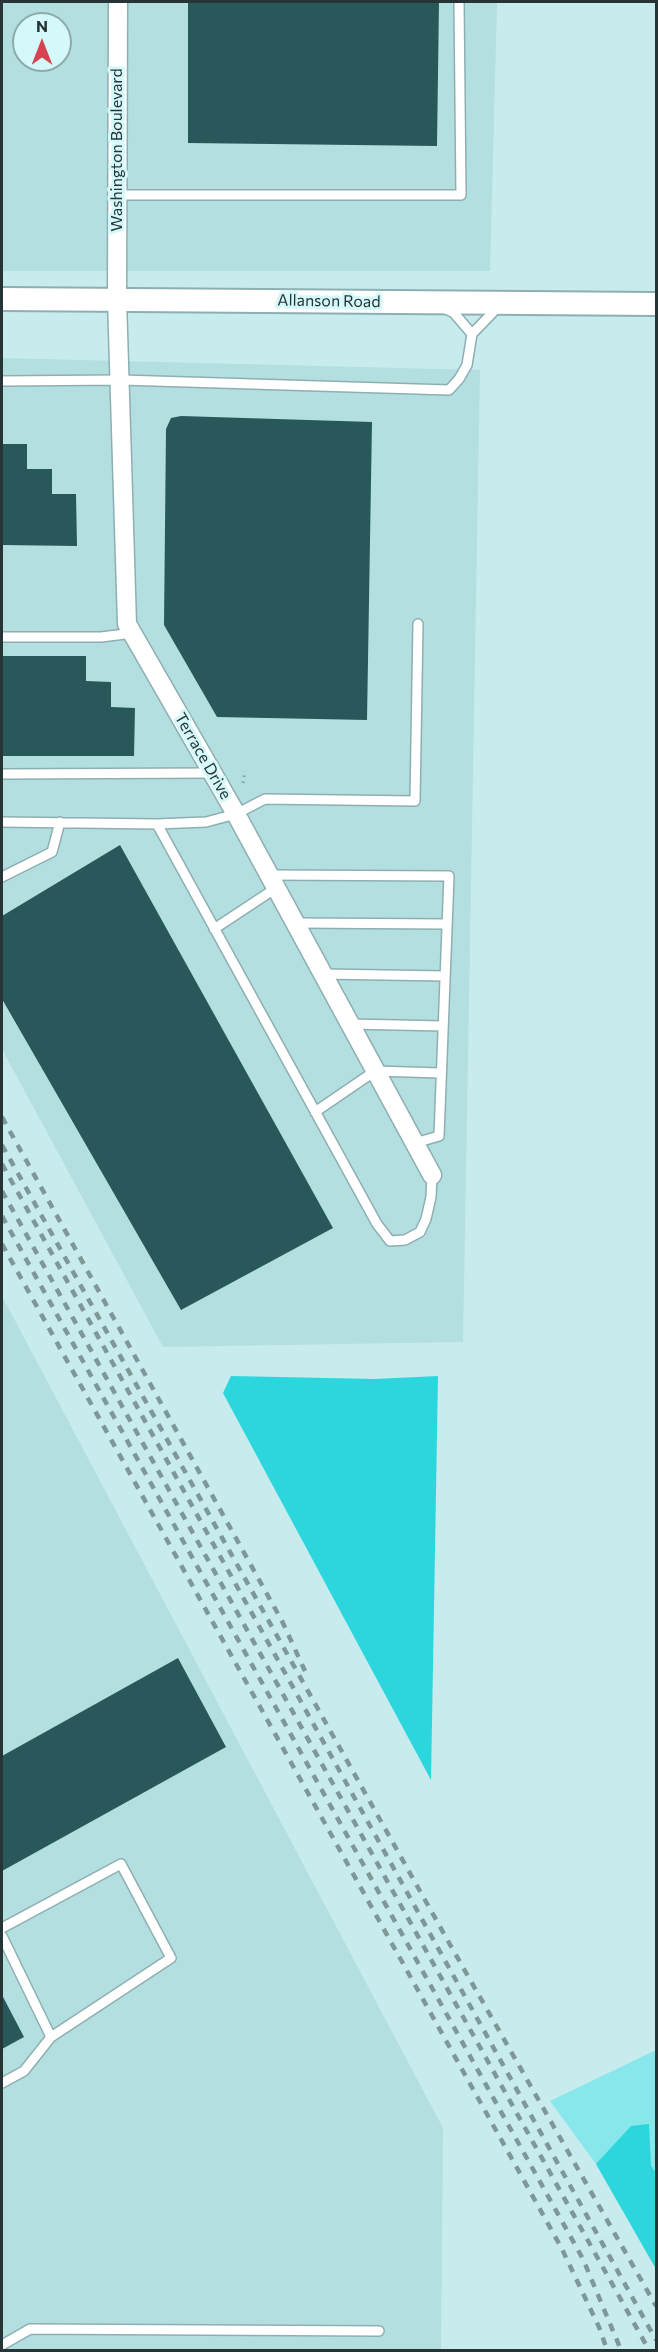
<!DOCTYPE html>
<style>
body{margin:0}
#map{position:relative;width:658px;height:2352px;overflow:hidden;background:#c8ebed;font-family:Commissioner,sans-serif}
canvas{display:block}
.frame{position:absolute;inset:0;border:3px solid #273435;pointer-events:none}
.north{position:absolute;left:12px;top:12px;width:60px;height:60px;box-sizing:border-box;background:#d5f9fa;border:2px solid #8faaab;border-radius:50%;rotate:0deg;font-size:16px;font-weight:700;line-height:24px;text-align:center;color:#273435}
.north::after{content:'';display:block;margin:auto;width:21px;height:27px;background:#d34351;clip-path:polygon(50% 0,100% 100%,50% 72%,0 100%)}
</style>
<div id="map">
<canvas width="658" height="2352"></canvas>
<div class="frame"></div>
<div class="north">N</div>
</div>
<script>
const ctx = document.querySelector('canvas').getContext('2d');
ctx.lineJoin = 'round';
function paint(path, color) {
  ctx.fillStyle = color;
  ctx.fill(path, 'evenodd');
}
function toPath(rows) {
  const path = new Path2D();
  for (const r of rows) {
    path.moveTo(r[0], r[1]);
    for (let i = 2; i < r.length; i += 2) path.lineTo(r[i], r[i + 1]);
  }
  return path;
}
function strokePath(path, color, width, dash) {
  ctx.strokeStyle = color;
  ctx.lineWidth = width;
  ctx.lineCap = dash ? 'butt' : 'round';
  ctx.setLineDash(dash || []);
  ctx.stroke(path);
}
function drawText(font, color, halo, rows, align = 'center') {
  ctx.font = font + ' Commissioner,sans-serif';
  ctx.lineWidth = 6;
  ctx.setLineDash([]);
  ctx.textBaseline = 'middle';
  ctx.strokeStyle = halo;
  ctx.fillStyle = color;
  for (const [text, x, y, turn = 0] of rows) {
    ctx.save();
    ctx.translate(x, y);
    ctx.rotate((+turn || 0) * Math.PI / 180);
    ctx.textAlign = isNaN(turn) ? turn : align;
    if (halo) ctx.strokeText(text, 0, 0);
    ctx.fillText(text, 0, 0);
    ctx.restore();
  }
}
const built = toPath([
 [2,2,497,2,490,271,2,271],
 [24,24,60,24,60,60,24,60],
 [2,358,480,370,463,1342,163,1347,2,1049],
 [2,1296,443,2128,441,2350,2,2350]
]);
const green = toPath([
 [656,2050,656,2269,596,2164,550,2101]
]);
const water = toPath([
 [231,1376,375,1379,438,1376,431,1780,223,1393],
 [649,2124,651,2166,656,2173,656,2269,596,2164,631,2126]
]);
const building = toPath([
 [188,2,439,2,437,146,188,143],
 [181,416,372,422,367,720,217,717,164,625,166,429,171,418],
 [2,444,27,444,27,469,52,469,52,494,76,494,77,546,2,545],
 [2,656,86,656,86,681,111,682,111,707,135,708,134,756,2,756],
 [120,845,333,1228,181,1310,2,999,2,916],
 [178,1658,226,1747,2,1871,2,1756],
 [2,1995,24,2037,2,2049]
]);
const path = toPath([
 [243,783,245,771]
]);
const service = toPath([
 [117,195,461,195,459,2],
 [446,309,454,313,472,334],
 [2,381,121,380,449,390,459,379,467,365,472,334,499,306],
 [418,624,415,801,265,799,236,814,206,822,157,824,377,1224,390,1241,405,1240,420,1232,426,1219,431,1197,432,1175],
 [2,637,101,637,133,633],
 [2,774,213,773],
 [2,822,157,824],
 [269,875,449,876,439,1136,415,1143],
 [2,877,52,852,60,822],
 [295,923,447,924],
 [214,929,276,888],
 [323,974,445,976],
 [350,1024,443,1026],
 [315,1112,375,1071,441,1073],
 [2,1928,121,1864,171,1958,51,2037,24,2071,2,2083],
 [2,1936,51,2037],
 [2,2345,30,2329,379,2331]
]);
const minor = toPath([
 [118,2,117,299,127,624,236,814,432,1175]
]);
const tertiary = toPath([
 [2,299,656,304]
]);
const rail = toPath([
 [2,1117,282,1621,305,1671],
 [2,1145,448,1941,656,2306],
 [2,1164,656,2340],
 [2,1191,649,2350],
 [2,1216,583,2259,621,2350],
 [2,1244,561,2247,599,2327,607,2350]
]);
const streetNames = [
 ["Washington Boulevard",117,150,-90],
 ["Allanson Road",329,301,1],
 ["Terrace Drive",203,756,60]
];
paint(built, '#b3dfe1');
paint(green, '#88e7eb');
paint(water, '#2cd6dd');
paint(building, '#29585a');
strokePath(service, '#8eafb1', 12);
strokePath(minor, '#8eafb1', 21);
strokePath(tertiary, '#8eafb1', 26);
strokePath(path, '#859fa1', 3, [1.5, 4.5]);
strokePath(service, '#fff', 9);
strokePath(minor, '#fff', 18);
strokePath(tertiary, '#fff', 22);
strokePath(rail, '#7e9798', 4.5, [8, 8]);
drawText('16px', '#273435', '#d5f9fa', streetNames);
</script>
